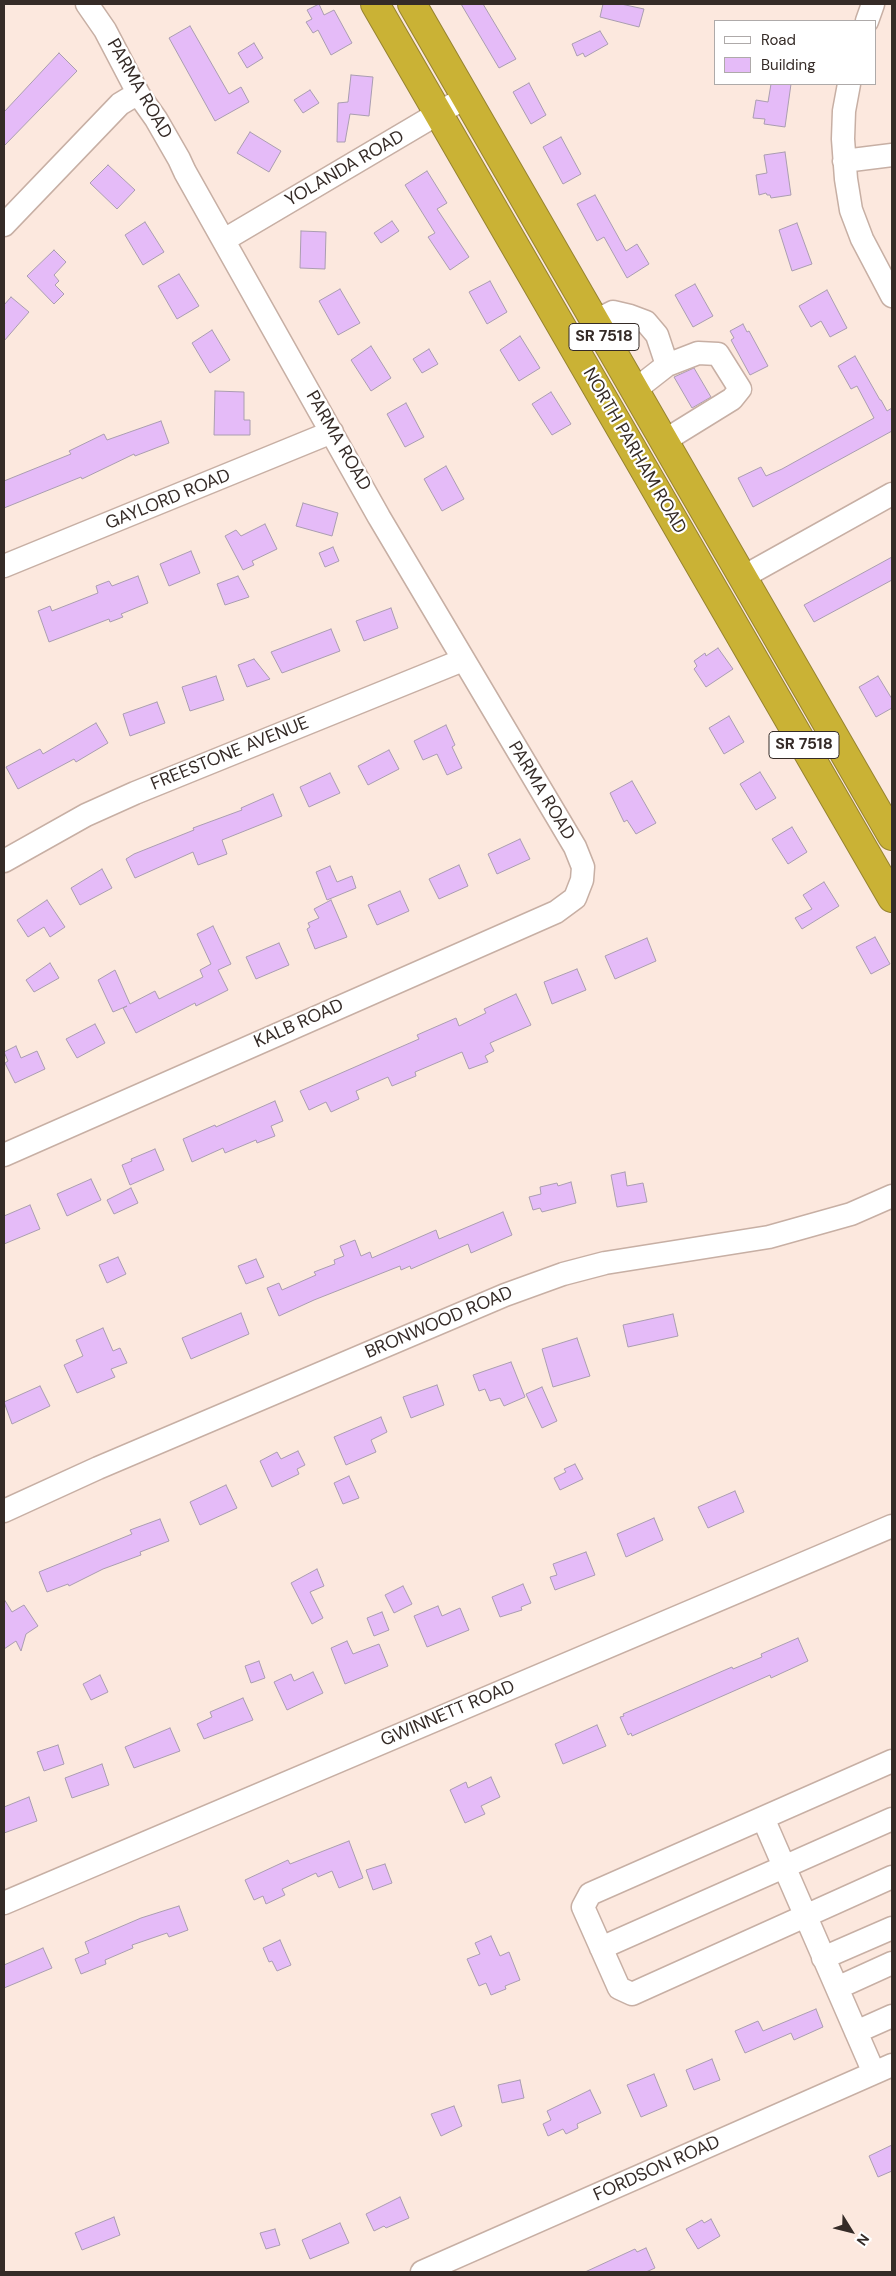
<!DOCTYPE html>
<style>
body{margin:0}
#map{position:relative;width:896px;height:2276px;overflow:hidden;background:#fce8de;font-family:"DM Sans",sans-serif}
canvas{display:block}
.frame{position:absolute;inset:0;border:5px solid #352b27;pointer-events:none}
.legend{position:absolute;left:714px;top:20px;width:162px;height:65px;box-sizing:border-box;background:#fff;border:1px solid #aeaaa9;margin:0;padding:6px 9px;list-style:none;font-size:15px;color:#352b27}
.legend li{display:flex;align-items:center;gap:10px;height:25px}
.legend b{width:25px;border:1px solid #aeaaa9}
.north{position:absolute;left:826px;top:2206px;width:50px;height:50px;-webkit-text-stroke:4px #fff;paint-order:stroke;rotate:126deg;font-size:14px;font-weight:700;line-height:20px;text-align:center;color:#352b27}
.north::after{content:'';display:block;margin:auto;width:18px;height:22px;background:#352b27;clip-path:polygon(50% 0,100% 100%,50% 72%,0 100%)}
</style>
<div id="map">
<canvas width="896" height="2276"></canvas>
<div class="frame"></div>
<ul class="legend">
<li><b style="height:6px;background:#fff"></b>Road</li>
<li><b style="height:14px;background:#e5bbf8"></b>Building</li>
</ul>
<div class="north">N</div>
</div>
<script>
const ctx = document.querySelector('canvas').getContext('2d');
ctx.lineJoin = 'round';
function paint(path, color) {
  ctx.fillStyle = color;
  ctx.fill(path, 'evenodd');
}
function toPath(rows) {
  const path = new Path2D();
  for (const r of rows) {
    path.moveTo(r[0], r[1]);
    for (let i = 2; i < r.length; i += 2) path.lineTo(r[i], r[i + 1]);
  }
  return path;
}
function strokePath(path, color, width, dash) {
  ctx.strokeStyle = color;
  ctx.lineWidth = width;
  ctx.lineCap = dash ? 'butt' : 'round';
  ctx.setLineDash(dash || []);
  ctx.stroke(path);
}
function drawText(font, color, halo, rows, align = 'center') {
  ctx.font = font + ' "DM Sans",sans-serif';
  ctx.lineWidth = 4.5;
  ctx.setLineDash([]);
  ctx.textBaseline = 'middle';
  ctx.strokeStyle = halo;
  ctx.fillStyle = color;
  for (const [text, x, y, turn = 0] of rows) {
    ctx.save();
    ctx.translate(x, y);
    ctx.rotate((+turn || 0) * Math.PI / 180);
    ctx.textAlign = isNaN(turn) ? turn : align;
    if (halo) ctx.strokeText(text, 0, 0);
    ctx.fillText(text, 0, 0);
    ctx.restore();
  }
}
const building = toPath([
 [319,4,324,15,334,10,352,43,331,55,318,30,313,33,306,22,312,19,307,10,319,4],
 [461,4,483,4,516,59,499,68,461,4],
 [603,4,621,4,644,9,639,27,600,17,603,4],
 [190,26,229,94,241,87,249,102,215,121,169,38,190,26],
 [600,31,608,44,585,57,583,53,577,56,572,44,600,31],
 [254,43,263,58,247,68,238,53,254,43],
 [59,53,77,71,4,146,4,112,59,53],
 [351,75,373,77,369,116,350,114,345,142,337,142,338,103,348,102,351,75],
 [529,83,546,115,531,124,513,92,529,83],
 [771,84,791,84,785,127,764,124,765,119,753,118,756,100,768,102,771,84],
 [310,90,319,103,303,113,294,100,310,90],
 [250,132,281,151,269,172,237,153,250,132],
 [561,137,581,174,563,184,543,147,561,137],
 [785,152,791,195,771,198,770,195,767,195,766,193,759,195,756,175,767,173,764,155,785,152],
 [108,165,135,190,117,209,90,183,108,165],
 [427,171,447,203,437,209,469,257,450,270,428,237,435,233,405,185,427,171],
 [595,195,626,251,637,244,649,264,627,278,604,237,597,241,577,204,595,195],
 [392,221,399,231,381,243,374,233,392,221],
 [145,222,164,252,143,265,125,235,145,222],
 [797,223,812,264,792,271,779,230,797,223],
 [301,231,326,232,325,269,300,268,301,231],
 [54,250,66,262,54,275,59,281,55,285,64,294,54,304,27,276,54,250],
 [179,274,199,306,177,319,158,286,179,274],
 [490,281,507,312,487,324,469,292,490,281],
 [695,284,713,316,693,327,675,295,695,284],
 [340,289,360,323,338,335,319,301,340,289],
 [827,290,847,328,830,337,821,321,811,327,799,306,827,290],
 [11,297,29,312,4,341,4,305,11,297],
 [743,324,747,332,749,331,768,366,750,375,731,340,734,338,730,331,743,324],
 [212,330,230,360,210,373,192,343,212,330],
 [520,336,540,368,519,381,500,350,520,336],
 [371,346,391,378,371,391,351,360,371,346],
 [429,349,438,364,422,373,413,359,429,349],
 [855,356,880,400,881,400,887,411,892,408,892,431,753,507,738,478,761,467,766,476,782,469,874,418,857,386,851,389,838,366,855,356],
 [694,368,711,397,692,408,674,377,694,368],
 [215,391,244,392,244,420,250,420,250,435,214,435,215,391],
 [551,392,571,424,552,435,532,404,551,392],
 [406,403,424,437,405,447,387,414,406,403],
 [161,421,169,443,135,456,134,454,82,479,81,477,4,508,4,481,71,454,69,451,104,434,107,440,161,421],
 [446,466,464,499,442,511,424,479,446,466],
 [303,503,338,513,332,536,296,526,303,503],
 [265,524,277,549,252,561,254,565,243,570,225,536,236,530,241,536,265,524],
 [333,547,339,561,325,567,319,553,333,547],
 [191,551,200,573,169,586,160,564,191,551],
 [892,557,892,580,814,622,804,605,892,557],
 [138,576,148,603,121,614,123,617,110,622,109,619,49,642,38,611,50,606,52,611,98,593,96,586,109,581,112,586,138,576],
 [238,576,249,597,225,605,217,584,238,576],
 [391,608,398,628,364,641,356,621,391,608],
 [331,629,340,651,282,673,271,652,331,629],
 [718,648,733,669,706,687,694,669,697,666,694,661,705,653,706,656,718,648],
 [254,659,270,679,247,687,238,665,254,659],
 [216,676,224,700,190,711,182,687,216,676],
 [878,676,892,699,892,708,876,717,859,687,878,676],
 [157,702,165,723,130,736,123,714,157,702],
 [729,716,744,742,724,754,709,728,729,716],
 [96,723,108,743,76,762,74,759,18,789,6,767,40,749,43,754,96,723],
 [446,725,455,745,452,747,462,768,447,775,437,754,423,760,414,741,446,725],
 [389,750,399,769,368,785,358,766,389,750],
 [760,772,776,798,756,810,740,784,760,772],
 [330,773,340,793,309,807,300,787,330,773],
 [632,781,656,823,636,834,627,820,624,822,610,793,632,781],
 [273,794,282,816,222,840,227,854,198,865,193,852,135,878,126,859,134,854,194,830,193,828,242,810,241,808,273,794],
 [792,827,807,852,788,864,772,839,792,827],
 [520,839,530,859,497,874,488,854,520,839],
 [459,865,468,886,439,899,429,879,459,865],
 [330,866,337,882,352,876,356,888,327,900,316,872,330,866],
 [102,869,112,888,80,905,71,888,102,869],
 [824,882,839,906,802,929,795,918,812,909,803,895,824,882],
 [400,891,409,911,377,925,368,905,400,891],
 [47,900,65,927,50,937,44,927,28,937,17,920,47,900],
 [331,900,347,937,315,949,307,929,310,927,308,923,319,918,314,909,331,900],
 [213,926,231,964,218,970,228,990,196,1006,195,1003,136,1033,123,1008,127,1006,113,1012,98,980,115,970,130,1004,155,991,159,999,203,977,200,970,211,964,197,934,213,926],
 [875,937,890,964,871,974,856,947,875,937],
 [647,938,656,961,615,979,605,956,647,938],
 [279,943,289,965,256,979,246,957,279,943],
 [50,963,59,978,34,992,26,980,50,963],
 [577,969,586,990,552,1004,544,982,577,969],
 [516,994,531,1025,490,1043,494,1051,485,1056,488,1062,469,1069,462,1052,415,1072,416,1076,392,1086,388,1077,356,1091,359,1099,331,1112,326,1102,309,1110,300,1091,419,1039,417,1035,456,1018,459,1026,486,1013,484,1009,516,994],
 [95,1024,105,1043,77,1058,66,1039,95,1024],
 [16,1046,21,1058,37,1051,45,1069,15,1083,5,1063,8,1061,4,1052,16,1046],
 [275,1101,283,1121,271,1126,275,1136,257,1143,256,1140,225,1153,223,1148,192,1162,183,1139,215,1125,216,1127,275,1101],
 [155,1149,164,1170,130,1185,122,1165,132,1161,131,1159,155,1149],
 [625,1172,627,1186,643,1183,647,1202,617,1207,611,1175,625,1172],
 [91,1179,101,1200,67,1216,57,1194,91,1179],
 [571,1182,576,1203,542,1212,540,1208,533,1210,529,1197,541,1194,540,1187,557,1183,558,1186,571,1182],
 [131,1188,138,1203,114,1214,107,1200,131,1188],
 [30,1205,40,1229,4,1244,4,1216,30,1205],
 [503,1212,512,1235,471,1253,468,1244,411,1269,410,1266,401,1270,400,1266,314,1300,279,1316,267,1288,279,1283,282,1290,316,1275,314,1272,335,1264,334,1260,344,1256,340,1246,355,1240,361,1256,370,1252,372,1258,436,1230,439,1239,503,1212],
 [118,1257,126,1274,107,1283,99,1265,118,1257],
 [256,1259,264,1277,246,1284,238,1266,256,1259],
 [241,1313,249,1334,191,1359,182,1338,241,1313],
 [673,1314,678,1336,628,1347,623,1325,673,1314],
 [103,1328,113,1351,120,1348,127,1363,111,1369,115,1377,77,1393,64,1365,83,1356,76,1340,103,1328],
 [577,1338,590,1376,553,1387,542,1349,577,1338],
 [511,1362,525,1397,504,1406,500,1398,490,1401,485,1389,479,1391,473,1375,511,1362],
 [437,1385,444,1405,411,1418,403,1397,437,1385],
 [40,1386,50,1406,12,1424,4,1402,40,1386],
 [542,1387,557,1421,542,1428,526,1394,542,1387],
 [381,1417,387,1432,371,1440,376,1452,346,1465,334,1437,381,1417],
 [298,1451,305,1465,297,1469,299,1474,272,1487,260,1461,277,1452,281,1459,298,1451],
 [575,1464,583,1479,560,1490,554,1478,566,1472,564,1469,575,1464],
 [349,1476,359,1498,343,1504,334,1483,349,1476],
 [226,1485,237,1508,200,1525,190,1502,226,1485],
 [735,1491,744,1512,708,1528,698,1507,735,1491],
 [654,1518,663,1540,626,1557,617,1534,654,1518],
 [160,1519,169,1541,140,1552,141,1555,103,1569,69,1586,68,1584,47,1592,39,1572,132,1534,130,1530,160,1519],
 [586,1552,595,1575,555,1590,550,1577,557,1575,553,1564,586,1552],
 [317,1569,324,1586,310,1592,323,1618,312,1624,291,1583,317,1569],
 [523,1584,531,1603,521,1607,522,1610,500,1617,492,1597,523,1584],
 [403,1586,412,1604,394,1613,385,1595,403,1586],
 [4,1599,12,1612,24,1605,38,1626,26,1634,21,1651,16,1641,4,1649,4,1599],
 [438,1606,442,1616,460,1608,469,1630,427,1647,414,1616,438,1606],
 [382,1612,389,1630,374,1636,367,1618,382,1612],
 [798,1638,808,1661,771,1678,770,1675,632,1736,631,1733,628,1735,620,1717,624,1716,623,1714,732,1667,733,1669,762,1657,761,1654,798,1638],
 [347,1641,353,1654,379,1644,388,1666,345,1684,331,1648,347,1641],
 [259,1661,265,1678,251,1683,245,1666,259,1661],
 [313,1672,323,1693,287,1710,274,1682,291,1674,294,1681,313,1672],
 [100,1675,108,1692,91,1700,83,1684,100,1675],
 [243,1698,253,1720,204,1739,197,1724,212,1717,210,1712,243,1698],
 [597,1725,606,1746,563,1764,555,1744,597,1725],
 [170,1728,180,1751,134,1768,125,1747,170,1728],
 [58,1745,64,1764,44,1771,37,1752,58,1745],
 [102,1764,109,1785,72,1798,65,1778,102,1764],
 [491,1777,500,1797,481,1806,485,1814,465,1823,450,1790,466,1782,468,1788,491,1777],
 [29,1797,37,1821,4,1833,4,1807,29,1797],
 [349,1841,363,1878,339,1888,332,1871,318,1877,316,1873,282,1889,285,1895,266,1904,263,1896,254,1900,245,1880,288,1860,290,1864,349,1841],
 [385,1864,392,1883,373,1890,366,1870,385,1864],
 [179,1906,188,1930,169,1937,167,1933,132,1945,133,1948,105,1960,106,1964,81,1974,75,1959,89,1953,85,1942,141,1918,179,1906],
 [491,1936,500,1956,509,1952,520,1980,505,1986,506,1989,491,1995,486,1983,479,1986,467,1959,480,1954,475,1943,491,1936],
 [280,1940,291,1965,277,1971,272,1961,269,1962,263,1948,280,1940],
 [43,1948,52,1968,4,1988,4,1965,43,1948],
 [816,2009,823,2027,794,2040,791,2033,745,2053,735,2031,758,2021,763,2031,816,2009],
 [712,2059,720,2080,694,2090,686,2070,712,2059],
 [654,2074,667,2106,641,2117,627,2085,654,2074],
 [520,2080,524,2098,502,2103,498,2085,520,2080],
 [590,2090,601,2113,577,2124,578,2128,566,2134,563,2129,548,2136,543,2124,551,2120,547,2111,590,2090],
 [454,2106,462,2126,441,2136,431,2114,454,2106],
 [892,2145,892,2171,878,2177,869,2156,892,2145],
 [400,2197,409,2218,386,2228,384,2226,374,2231,366,2214,400,2197],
 [114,2217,120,2235,82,2250,75,2233,114,2217],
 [711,2219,720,2236,698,2249,686,2229,702,2220,704,2223,711,2219],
 [340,2223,349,2243,310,2259,302,2240,340,2223],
 [275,2229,280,2245,266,2249,260,2233,275,2229],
 [646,2248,655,2268,646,2272,585,2272,635,2249,637,2252,646,2248]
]);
const minor = toPath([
 [867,21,873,4],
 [849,84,844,111,843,139,846,179,851,210,862,239,892,296],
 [844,161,892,155],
 [4,225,120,104,130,98,139,95],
 [224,240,466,97],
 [595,321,613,312,630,316,646,322,657,335,667,365],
 [635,390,667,365,698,353,718,354,740,389,732,399,664,441],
 [4,566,332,432],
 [743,577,892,494],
 [4,861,86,815,135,793,463,660],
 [4,1155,556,912,575,898,582,880,583,867,575,847,379,517,185,172,179,159,156,119,139,95,105,30,87,4],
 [4,1511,98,1468,505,1295,563,1274,605,1263,769,1237,851,1214,892,1196],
 [892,1761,590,1894,583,1907,619,1988,632,1994,892,1877],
 [763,1818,874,2073],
 [4,1903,892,1526],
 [601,1948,892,1819],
 [823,1958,892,1928],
 [837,1988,892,1963],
 [856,2032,892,2016],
 [422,2272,892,2065]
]);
const highway = toPath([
 [375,4,892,898],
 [412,4,892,836]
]);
const shields = [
 [604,337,70],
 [804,745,70]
];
const shieldNames = [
 ["SR 7518",604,337],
 ["SR 7518",804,745]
];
const streetNames = [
 ["PARMA ROAD",139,89,60],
 ["YOLANDA ROAD",345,169,-30],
 ["PARMA ROAD",338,441,60],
 ["NORTH PARHAM ROAD",634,451,60],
 ["GAYLORD ROAD",168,500,-22],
 ["FREESTONE AVENUE",230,754,-22],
 ["PARMA ROAD",541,791,59],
 ["KALB ROAD",299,1024,-24],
 ["BRONWOOD ROAD",439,1323,-23],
 ["GWINNETT ROAD",448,1714,-23],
 ["FORDSON ROAD",657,2169,-24]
];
paint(building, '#e5bbf8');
strokePath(building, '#aa9db0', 1);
strokePath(minor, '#c7afa4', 25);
strokePath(highway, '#968330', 30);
strokePath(minor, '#fff', 22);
strokePath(highway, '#cab235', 28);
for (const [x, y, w] of shields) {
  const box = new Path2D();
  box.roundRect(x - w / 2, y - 13.5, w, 27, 4);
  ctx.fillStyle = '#fff';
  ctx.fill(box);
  strokePath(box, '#352b27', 1);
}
drawText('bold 16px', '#352b27', null, shieldNames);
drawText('18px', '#352b27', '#fff', streetNames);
</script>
